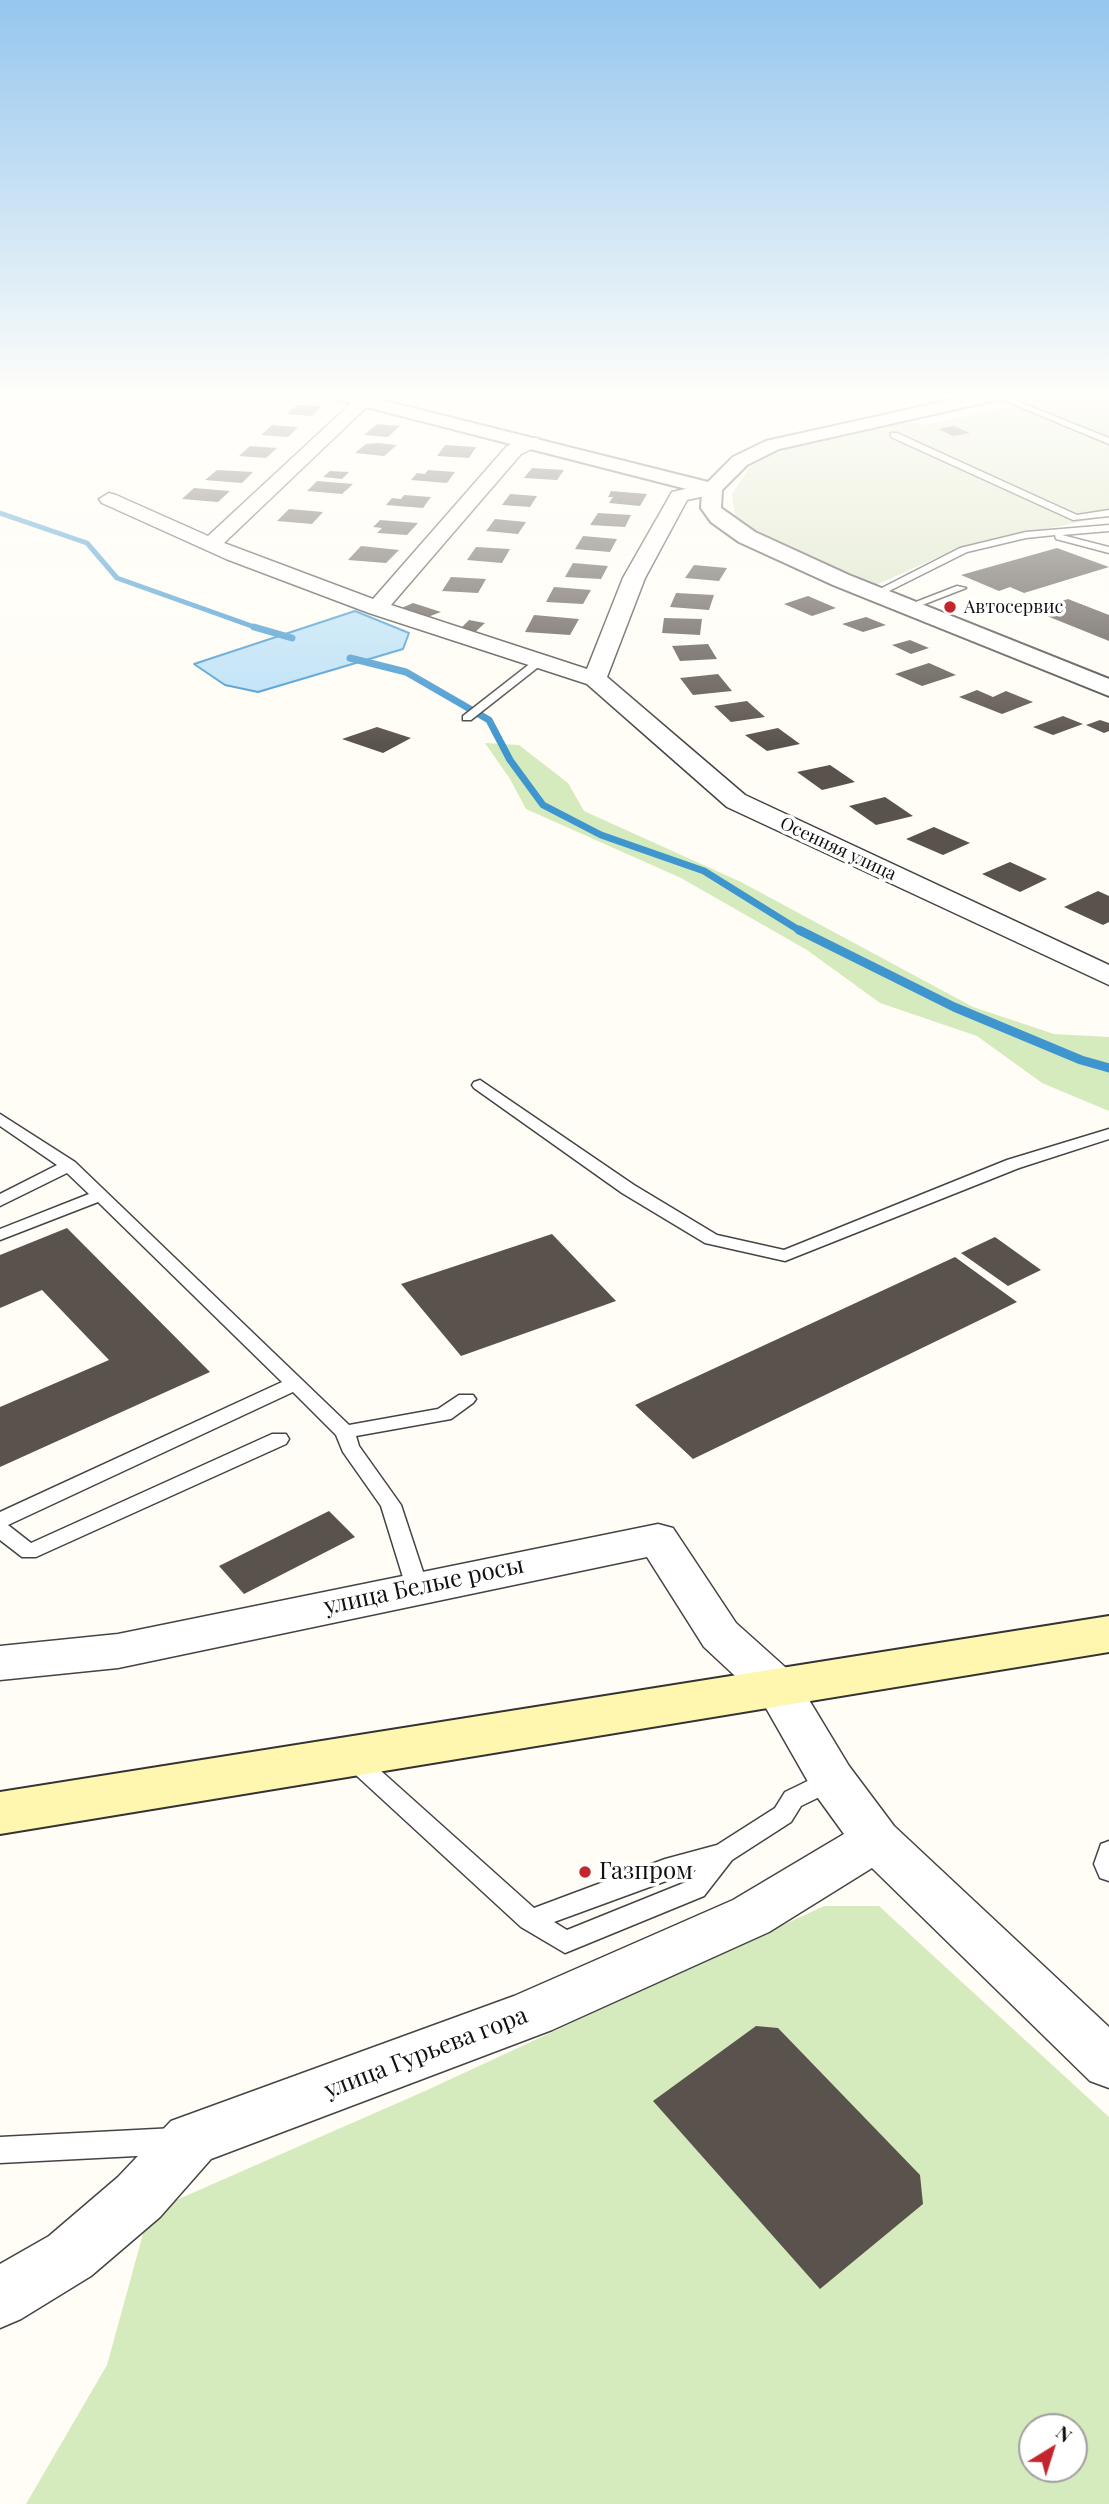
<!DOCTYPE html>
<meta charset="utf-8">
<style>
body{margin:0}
#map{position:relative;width:1109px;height:2504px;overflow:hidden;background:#fffdf5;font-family:"Playfair Display",serif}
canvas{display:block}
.north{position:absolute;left:1018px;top:2413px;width:70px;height:70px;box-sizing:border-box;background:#fff;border:2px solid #a0a0a0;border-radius:50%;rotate:38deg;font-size:19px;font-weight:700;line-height:28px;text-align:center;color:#111}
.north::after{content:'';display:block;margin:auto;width:24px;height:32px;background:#c4262e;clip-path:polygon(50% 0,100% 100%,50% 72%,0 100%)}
</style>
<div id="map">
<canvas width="1109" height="2504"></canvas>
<div class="north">N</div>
</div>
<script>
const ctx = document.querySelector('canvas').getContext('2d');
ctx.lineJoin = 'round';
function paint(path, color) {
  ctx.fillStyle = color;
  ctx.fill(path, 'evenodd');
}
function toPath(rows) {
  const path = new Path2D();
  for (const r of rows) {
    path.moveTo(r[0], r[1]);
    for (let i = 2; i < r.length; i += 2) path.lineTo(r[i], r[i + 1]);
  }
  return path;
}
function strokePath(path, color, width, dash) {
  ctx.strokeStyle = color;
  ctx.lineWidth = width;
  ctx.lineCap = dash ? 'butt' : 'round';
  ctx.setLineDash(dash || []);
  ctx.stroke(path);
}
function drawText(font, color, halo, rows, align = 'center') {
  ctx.font = font + ' "Playfair Display",serif';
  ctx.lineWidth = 7;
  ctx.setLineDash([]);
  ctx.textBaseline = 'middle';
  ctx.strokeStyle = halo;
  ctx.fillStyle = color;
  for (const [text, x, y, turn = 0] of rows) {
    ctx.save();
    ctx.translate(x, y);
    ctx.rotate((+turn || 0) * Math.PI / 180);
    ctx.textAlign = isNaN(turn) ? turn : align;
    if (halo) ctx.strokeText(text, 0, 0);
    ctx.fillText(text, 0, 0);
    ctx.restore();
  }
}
const green = toPath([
 [485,743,519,745,568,783,584,811,741,882,973,1007,1054,1034,1109,1037,1109,1111,1042,1083,977,1036,880,1003,807,950,681,878,526,809,510,779],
 [824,1906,879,1906,1109,2117,1109,2504,26,2504,107,2365,149,2212,425,2091],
 [1032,2427,1074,2427,1074,2469,1032,2469]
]);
const cemetery = toPath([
 [1018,396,1109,396,1109,516,963,546,876,585,745,528,735,516,732,494,749,468,770,455,800,444,901,420,926,425,1028,402]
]);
const water = toPath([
 [355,611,409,633,403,649,258,692,225,685,194,664,355,611]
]);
const streamFar2 = toPath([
 [0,513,87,543,117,578,260,629]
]);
const streamFar1 = toPath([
 [254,627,292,638],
 [350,658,406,672,489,720,510,760,543,805,601,835,704,871,802,932]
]);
const stream = toPath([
 [799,930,954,1007,1081,1060,1109,1068]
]);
const building = toPath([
 [297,405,322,406,312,416,286,414],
 [377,424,400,426,388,437,364,435],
 [272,425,298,427,288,437,261,435],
 [954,426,970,433,953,436,938,429],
 [377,443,397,445,384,456,355,453,366,444],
 [445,445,476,447,469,458,437,456],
 [250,446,277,448,266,458,239,456],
 [532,468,564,470,557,480,524,478],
 [217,470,253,472,242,483,205,480],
 [428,470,455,472,447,483,411,480,417,473,425,474],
 [330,471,349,472,342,479,323,477],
 [317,481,353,484,342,494,307,491],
 [194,488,230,491,218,502,182,499],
 [611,491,647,494,640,506,609,503,613,497,608,497],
 [510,494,537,496,530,507,502,505],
 [404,495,431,497,423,508,386,505,392,498,401,499],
 [289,509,323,512,312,524,277,521],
 [598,513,631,515,625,527,590,525],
 [495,519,526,522,518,534,486,531],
 [380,520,418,523,407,535,377,533,382,528,373,527],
 [583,536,617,539,610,552,575,549],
 [361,546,399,550,386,563,348,560],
 [476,547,510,549,502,563,467,560],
 [1057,548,1109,567,1024,593,1010,587,999,591,961,575],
 [573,563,608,566,601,579,565,577],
 [694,565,727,568,719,581,685,578],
 [451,577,486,579,478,593,442,591],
 [554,587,591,590,583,604,546,602],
 [676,593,714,595,709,610,670,607],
 [808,596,836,608,812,616,784,604],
 [1068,599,1109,615,1109,641,1032,610],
 [413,603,441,612,425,618,397,610],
 [534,615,579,619,570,635,525,632],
 [866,617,886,625,863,632,842,624],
 [664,618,702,619,700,635,662,633],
 [469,620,485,623,473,634,457,632],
 [910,640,929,648,911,654,892,645],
 [708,644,717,659,680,661,672,646],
 [929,663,956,675,922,686,895,674],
 [718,674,732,691,693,695,680,678],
 [977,690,993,697,1006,691,1033,702,1002,714,959,697],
 [747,701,765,717,731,722,714,706],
 [1063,716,1083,724,1053,735,1033,727],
 [1100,720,1109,723,1109,731,1104,733,1086,725],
 [377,727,411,738,383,753,342,739],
 [778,728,800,744,767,751,745,735],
 [830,765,855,782,822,790,797,772],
 [885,797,913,816,876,825,849,806],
 [934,827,970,843,943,855,906,839],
 [1010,862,1047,879,1020,892,982,874],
 [1098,891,1109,896,1109,922,1103,925,1064,907],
 [67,1228,210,1372,0,1467,0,1407,109,1360,42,1290,0,1308,0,1255],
 [552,1234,616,1301,461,1356,401,1284],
 [995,1237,1041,1270,1008,1286,961,1253],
 [955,1257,1017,1302,693,1459,635,1405],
 [329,1511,355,1537,244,1594,219,1566],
 [756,2026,778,2028,920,2175,923,2204,820,2289,653,2101]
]);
const service = toPath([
 [994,396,1004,396,1109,438,1109,444,994,396],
 [891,433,897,433,1077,515,1109,510,1109,516,1073,520,891,437,891,433],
 [1109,525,1109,531,1062,535,1109,547,1109,553,1056,539,1055,535,1026,538,967,552,879,596,870,594,960,548,1026,532,1109,525],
 [957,586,966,588,912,609,903,607,957,586],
 [536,659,546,661,471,720,463,720,463,716,536,659],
 [480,1080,634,1185,717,1235,784,1250,1007,1160,1109,1129,1109,1139,1019,1168,785,1261,705,1243,622,1193,474,1088,472,1085,474,1082,480,1080],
 [0,1114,75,1162,349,1425,438,1409,459,1395,473,1395,476,1399,473,1403,451,1419,356,1436,359,1446,401,1505,428,1587,424,1592,417,1595,410,1592,406,1587,381,1506,343,1452,336,1435,293,1392,8,1525,31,1543,272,1434,286,1434,289,1439,286,1444,36,1557,22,1557,0,1540,0,1512,282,1382,98,1202,0,1240,0,1229,89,1194,67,1173,0,1206,0,1194,57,1165,0,1126,0,1114],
 [353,1750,361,1753,534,1908,665,1859,717,1845,775,1808,785,1792,824,1773,832,1771,840,1773,844,1780,840,1787,801,1806,791,1822,732,1860,704,1896,565,1953,521,1927,345,1765,342,1759,345,1753,353,1750],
 [696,1870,686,1882,567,1930,554,1922,696,1870],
 [1109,1841,1109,1881,1100,1878,1094,1864,1101,1844,1109,1841],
 [175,2128,185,2132,189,2141,185,2150,175,2154,0,2163,0,2137,175,2128]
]);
const minor = toPath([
 [359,396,369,396,374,400,224,543,373,599,507,446,524,438,538,438,540,442,538,446,521,454,391,605,587,669,623,578,672,492,712,483,719,485,722,489,719,493,687,500,645,578,607,677,745,795,1109,965,1109,985,727,807,587,684,369,613,226,559,102,503,99,499,109,493,116,495,208,536,359,396],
 [658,1524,673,1528,736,1623,794,1675,849,1766,894,1826,1109,2027,1109,2088,1090,2081,872,1868,769,1932,552,2030,211,2159,160,2217,91,2276,21,2319,0,2328,0,2264,49,2236,118,2177,171,2121,514,1996,733,1900,844,1834,815,1794,762,1701,704,1647,647,1557,118,1668,0,1680,0,1646,118,1634,658,1524]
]);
const tertiary = toPath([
 [336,396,365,396,708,482,733,457,766,441,969,396,1001,396,992,401,779,449,747,465,722,490,721,508,755,532,849,575,1109,679,1109,696,833,585,739,542,711,522,701,508,702,493,339,400,336,396]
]);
const secondary = toPath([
 [1109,1616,1109,1652,0,1834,0,1792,1109,1616]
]);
const markers = [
 [950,607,7,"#c4262e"],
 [585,1872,7,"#c4262e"]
];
const farPoinames = [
 ["Автосервис",964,607]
];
const farStreetnames = [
 ["Осенняя улица",838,849,25]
];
const nearStreetnames = [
 ["улица Белые росы",424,1586,-12],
 ["улица Гурьева гора",426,2053,-21]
];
const nearPoinames = [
 ["Газпром",599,1872]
];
paint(green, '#d5ebbd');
paint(cemetery, '#d9e3c4');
paint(water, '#b9e0f7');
strokePath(water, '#3f96cf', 2);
strokePath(streamFar2, '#3f96cf', 5);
strokePath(streamFar1, '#3f96cf', 7);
strokePath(stream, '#3f96cf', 9);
paint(building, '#5a524d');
strokePath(service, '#444', 3);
strokePath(minor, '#444', 3);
strokePath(tertiary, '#444', 4);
strokePath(secondary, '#333', 4);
paint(service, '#fff');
paint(minor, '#fff');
paint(tertiary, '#fff');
paint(secondary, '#fff6b0');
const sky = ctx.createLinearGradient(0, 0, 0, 746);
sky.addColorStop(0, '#95c6ee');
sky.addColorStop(0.53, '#fffefa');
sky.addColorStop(1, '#fffefa00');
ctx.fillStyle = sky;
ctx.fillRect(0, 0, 1109, 746);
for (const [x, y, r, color] of markers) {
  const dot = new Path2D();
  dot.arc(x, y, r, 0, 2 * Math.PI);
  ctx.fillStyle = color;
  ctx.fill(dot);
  strokePath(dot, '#fff', 2.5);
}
drawText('18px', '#111', '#fff', farPoinames, 'left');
drawText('18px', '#111', '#fff', farStreetnames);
drawText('24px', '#111', '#fff', nearStreetnames);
drawText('24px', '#111', '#fff', nearPoinames, 'left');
</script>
